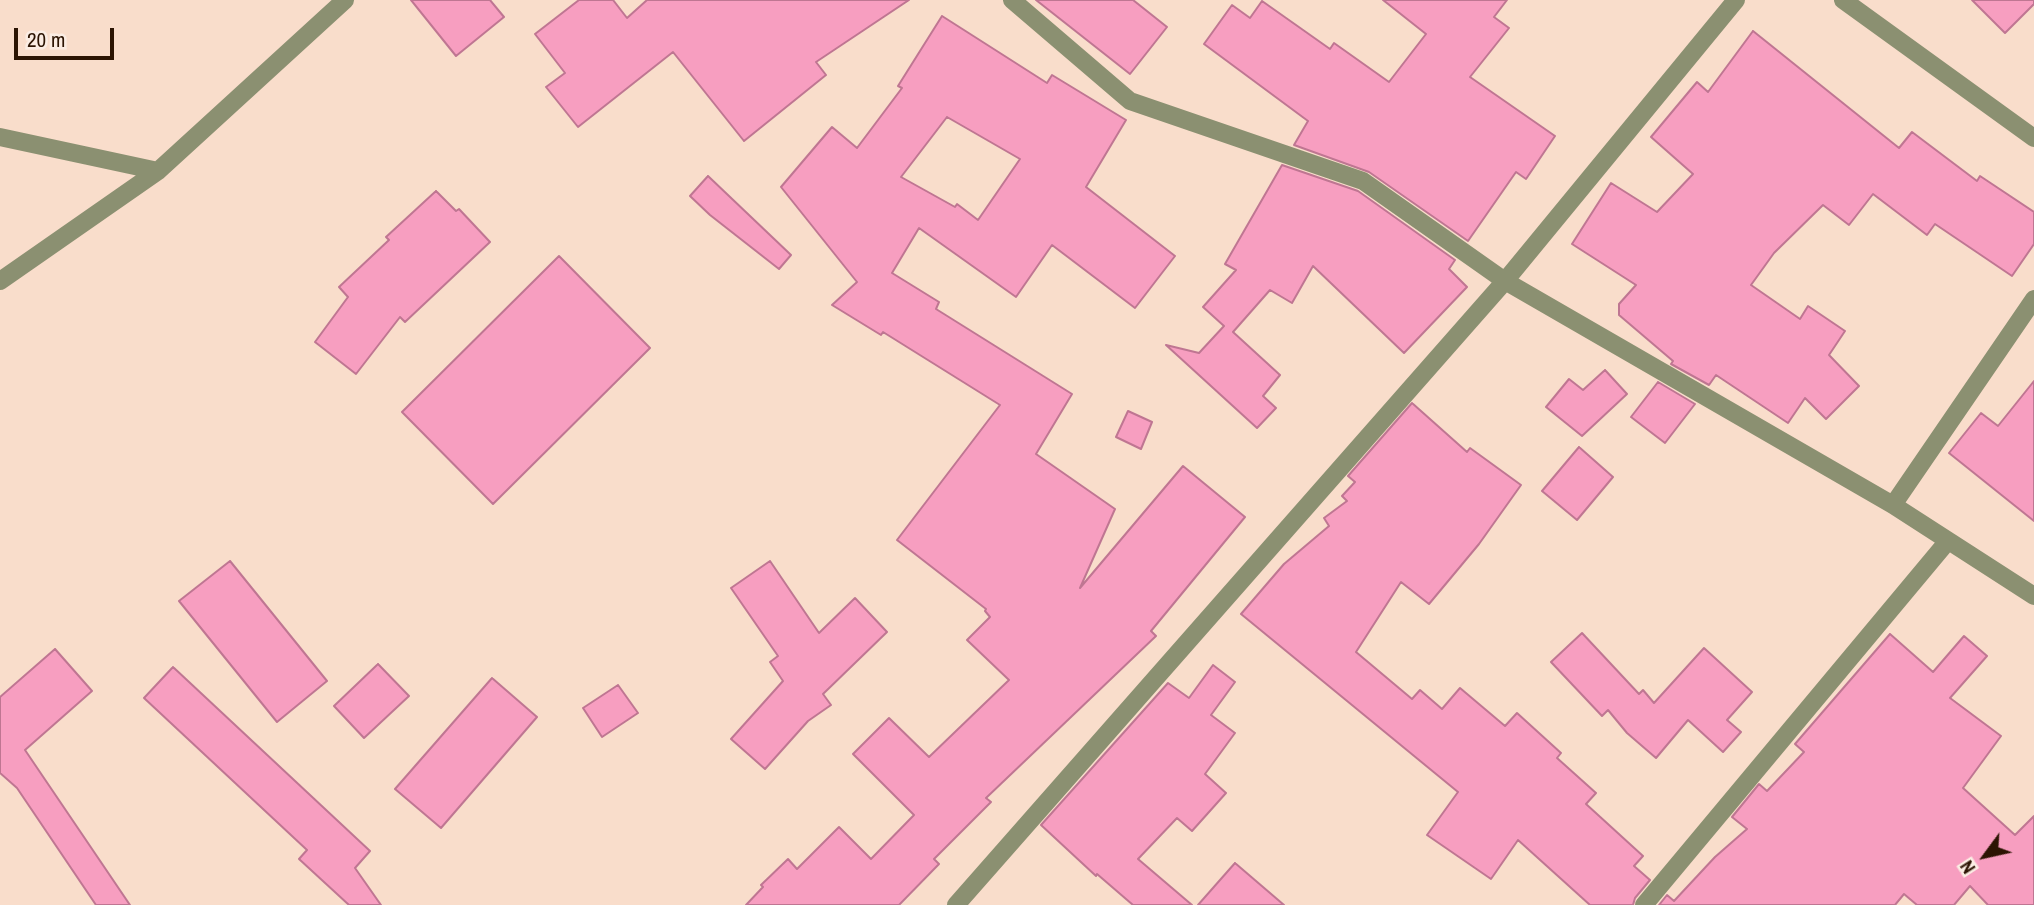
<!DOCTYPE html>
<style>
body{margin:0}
#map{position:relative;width:2034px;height:905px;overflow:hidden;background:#f9ddcb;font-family:"Archivo Narrow",sans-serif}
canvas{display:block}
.north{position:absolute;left:1950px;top:821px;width:70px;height:70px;-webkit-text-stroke:5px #fbede4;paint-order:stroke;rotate:237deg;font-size:19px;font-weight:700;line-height:28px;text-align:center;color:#2c1403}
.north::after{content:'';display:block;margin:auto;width:24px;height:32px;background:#2c1403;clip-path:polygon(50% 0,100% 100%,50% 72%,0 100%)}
.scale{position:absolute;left:14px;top:28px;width:100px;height:32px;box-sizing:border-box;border:4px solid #2c1403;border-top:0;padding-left:9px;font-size:21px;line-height:24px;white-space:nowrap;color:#2c1403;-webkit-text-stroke:5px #fbede4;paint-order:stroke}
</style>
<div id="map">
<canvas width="2034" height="905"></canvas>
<div class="north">N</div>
<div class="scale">20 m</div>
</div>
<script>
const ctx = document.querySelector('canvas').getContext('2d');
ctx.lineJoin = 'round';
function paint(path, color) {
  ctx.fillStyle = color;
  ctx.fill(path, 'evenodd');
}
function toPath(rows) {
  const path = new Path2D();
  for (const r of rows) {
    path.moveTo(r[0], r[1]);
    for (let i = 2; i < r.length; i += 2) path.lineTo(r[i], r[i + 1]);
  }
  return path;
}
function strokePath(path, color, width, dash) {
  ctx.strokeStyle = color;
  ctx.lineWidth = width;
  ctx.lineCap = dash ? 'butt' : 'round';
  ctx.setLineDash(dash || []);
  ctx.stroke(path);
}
const building = toPath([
 [411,0,490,0,504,17,456,56,411,0],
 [579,0,613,0,627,18,647,0,909,0,816,62,826,75,744,141,673,52,578,127,546,87,565,73,535,34,579,0],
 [1036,0,1133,0,1167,27,1130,74,1036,0],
 [1383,0,1507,0,1494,17,1509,28,1470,77,1555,136,1526,179,1516,172,1468,241,1369,172,1294,145,1308,121,1204,44,1232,5,1250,18,1262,1,1330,49,1334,43,1389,82,1426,34,1383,0],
 [1972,0,2034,0,2034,4,2005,33,1972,0],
 [942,16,1047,83,1052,75,1126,120,1086,187,1175,256,1135,308,1052,245,1016,297,919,228,892,273,939,302,936,309,1072,394,1036,454,1115,509,1080,588,1183,466,1245,517,1151,631,1156,636,986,798,991,802,934,859,939,864,899,905,746,905,763,887,761,885,788,859,797,869,839,827,871,859,914,815,853,754,889,718,929,757,1009,680,967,640,990,617,985,611,986,609,897,540,1000,405,883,332,881,335,832,305,857,282,781,187,832,127,857,148,902,88,898,86,942,16],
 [947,117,1020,159,978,220,957,204,955,207,901,177,947,117],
 [1753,31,1899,148,1912,132,1977,181,1980,176,2034,212,2034,244,2012,276,1935,224,1927,235,1873,194,1849,225,1823,205,1774,253,1751,285,1800,319,1808,306,1845,331,1829,355,1859,386,1826,419,1805,398,1788,423,1716,375,1709,385,1671,364,1673,361,1619,315,1619,304,1636,285,1572,244,1611,183,1657,212,1693,174,1651,137,1697,82,1708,92,1753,31],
 [1282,165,1358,191,1455,260,1449,269,1467,287,1404,353,1313,266,1292,303,1270,290,1233,332,1280,375,1263,396,1276,408,1257,428,1166,345,1199,353,1224,326,1203,307,1236,270,1225,264,1282,165],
 [708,176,791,255,779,269,710,215,690,196,708,176],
 [436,191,456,211,459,209,490,242,405,322,400,317,356,374,315,342,348,297,339,287,389,240,386,237,436,191],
 [559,256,650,348,493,504,402,412,559,256],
 [1605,370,1627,394,1582,436,1546,407,1569,379,1583,390,1605,370],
 [2034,381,2034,521,1949,453,1981,413,1998,426,2034,381],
 [1658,382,1695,404,1665,443,1631,417,1658,382],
 [1412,403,1467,452,1470,448,1521,485,1479,544,1429,604,1401,582,1356,652,1412,699,1420,690,1442,709,1460,688,1505,726,1517,713,1561,753,1557,758,1596,793,1586,804,1643,856,1634,866,1650,880,1635,898,1633,905,1590,905,1518,840,1491,879,1427,835,1458,792,1241,614,1284,564,1329,526,1324,518,1347,501,1342,496,1355,482,1348,476,1412,403],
 [1128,411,1152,422,1141,449,1116,437,1128,411],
 [1579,447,1613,477,1577,520,1542,491,1579,447],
 [230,561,327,681,277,722,179,601,230,561],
 [770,561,819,633,855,598,887,632,823,694,831,705,808,721,765,769,731,739,783,681,770,662,778,656,731,588,770,561],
 [1582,633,1639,694,1643,690,1654,703,1704,648,1752,692,1727,720,1741,732,1723,752,1688,720,1656,758,1627,733,1608,710,1602,716,1551,662,1582,633],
 [1890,634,1933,672,1964,636,1987,656,1950,698,2001,736,1963,788,2015,835,2034,816,2034,905,1988,905,1970,886,1954,905,1917,905,1904,894,1895,905,1659,905,1667,895,1674,901,1715,857,1747,829,1732,817,1759,784,1767,791,1804,752,1795,744,1890,634],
 [55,649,92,691,25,750,130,905,96,905,17,788,0,773,0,697,55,649],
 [378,664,409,696,364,738,334,706,378,664],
 [1213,665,1235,682,1211,715,1235,733,1205,774,1226,793,1192,831,1177,818,1138,859,1192,905,1133,905,1097,874,1096,876,1041,825,1168,683,1189,698,1213,665],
 [173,667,370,851,355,868,381,905,349,905,299,859,307,850,144,698,173,667],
 [492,678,537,717,441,828,395,789,492,678],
 [618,685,638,713,602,737,583,708,618,685],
 [1235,863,1284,905,1198,905,1235,863]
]);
const minor = toPath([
 [1012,0,1130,101,1363,181,1505,281,1893,505,2034,596],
 [1843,0,2034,138],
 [0,137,158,171],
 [0,281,158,171,345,0],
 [1893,505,2034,299],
 [956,905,1505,281,1736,0],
 [1644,905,1947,542]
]);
paint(building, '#f79ec0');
strokePath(building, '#bf7692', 2);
strokePath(minor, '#8b9071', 18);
</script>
